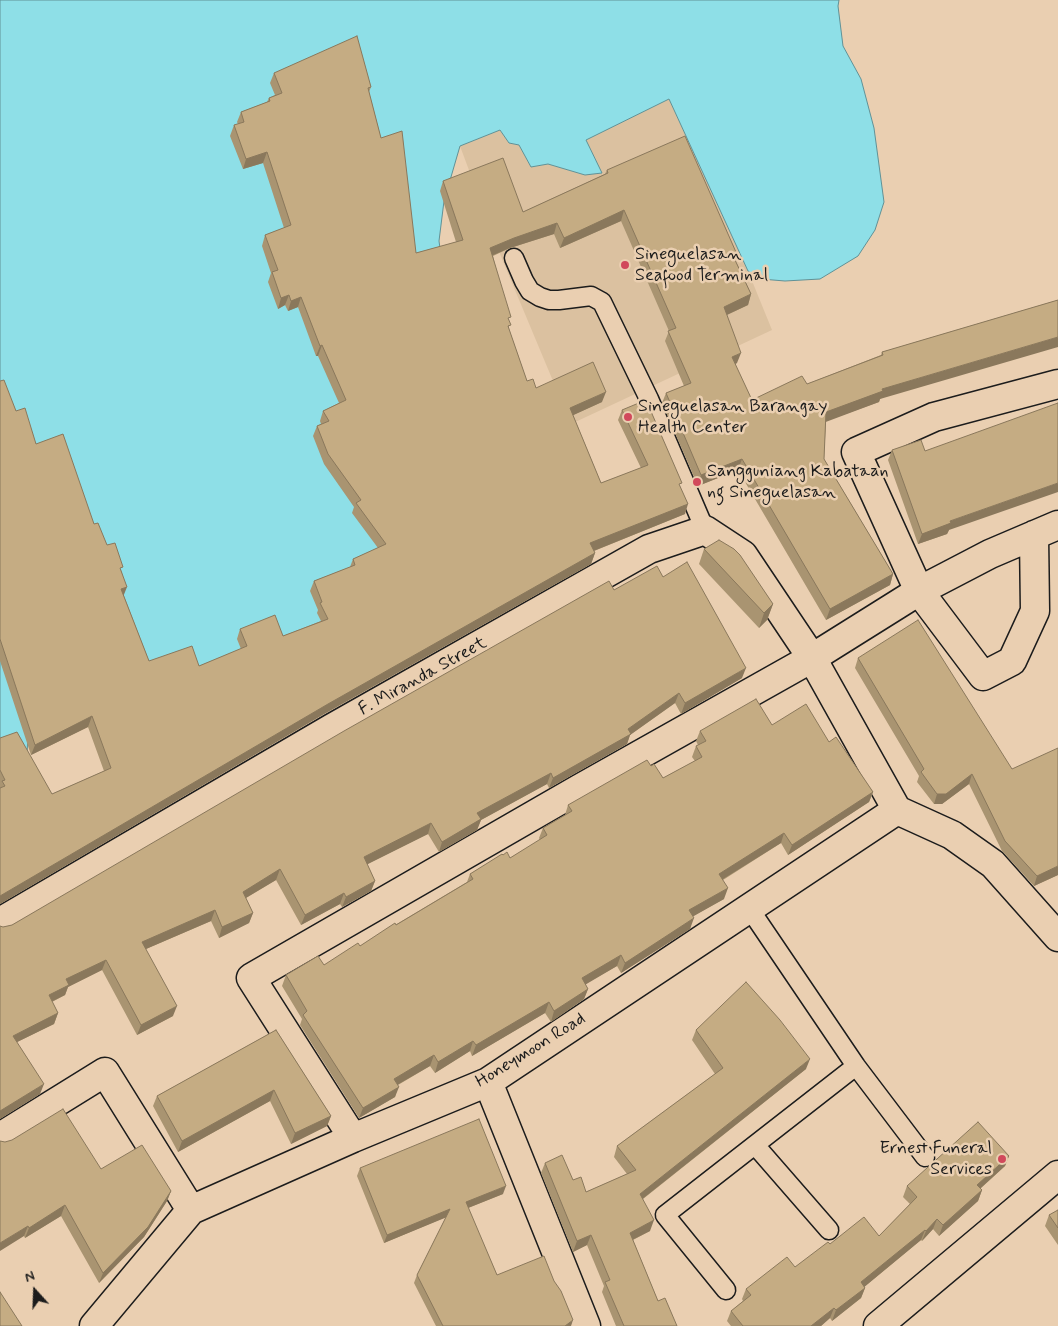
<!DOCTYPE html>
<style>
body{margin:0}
#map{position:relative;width:1058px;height:1326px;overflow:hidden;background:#eacfb1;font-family:Mynerve,sans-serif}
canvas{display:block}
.north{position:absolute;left:10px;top:1266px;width:50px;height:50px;-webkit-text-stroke:4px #eacfb1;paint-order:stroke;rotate:340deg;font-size:14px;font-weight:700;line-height:20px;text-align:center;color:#1c1c1c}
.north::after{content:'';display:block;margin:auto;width:18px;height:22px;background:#1c1c1c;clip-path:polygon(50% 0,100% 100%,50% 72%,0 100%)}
</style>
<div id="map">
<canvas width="1058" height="1326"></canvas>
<div class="north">N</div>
</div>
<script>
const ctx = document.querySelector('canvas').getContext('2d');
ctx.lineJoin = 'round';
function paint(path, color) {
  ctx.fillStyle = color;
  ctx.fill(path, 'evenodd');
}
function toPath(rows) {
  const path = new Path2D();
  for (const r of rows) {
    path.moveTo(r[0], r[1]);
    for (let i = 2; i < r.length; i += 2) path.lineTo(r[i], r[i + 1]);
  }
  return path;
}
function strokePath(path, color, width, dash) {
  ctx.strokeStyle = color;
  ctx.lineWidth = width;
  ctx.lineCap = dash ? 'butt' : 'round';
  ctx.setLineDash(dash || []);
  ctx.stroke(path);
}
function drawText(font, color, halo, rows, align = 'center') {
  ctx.font = font + ' Mynerve,sans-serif';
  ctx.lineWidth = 5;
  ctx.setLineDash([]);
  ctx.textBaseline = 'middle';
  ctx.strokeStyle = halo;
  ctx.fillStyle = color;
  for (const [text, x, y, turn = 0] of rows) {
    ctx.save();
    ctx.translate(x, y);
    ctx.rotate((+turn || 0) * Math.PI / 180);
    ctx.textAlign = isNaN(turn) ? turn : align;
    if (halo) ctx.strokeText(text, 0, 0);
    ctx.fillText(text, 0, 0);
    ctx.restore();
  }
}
const built = toPath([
 [669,99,748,271,772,330,571,424,502,259,460,146,500,130,509,143,519,145,531,167,548,164,585,175,601,173,586,140]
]);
const water = toPath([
 [0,0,839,0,838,6,843,46,861,79,874,128,884,202,875,230,858,256,820,279,785,281,761,279,748,271,669,99,586,140,602,173,585,175,548,164,531,167,519,145,509,143,500,130,460,146,444,201,439,241,445,285,385,606,179,708,0,475,0,0],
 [0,629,29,716,27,754,0,764,0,629]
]);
const service = toPath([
 [514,258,524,281,530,291,540,297,549,300,559,300,591,296,602,302,649,399,705,530],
 [749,908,856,1066,925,1157],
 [755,1145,829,1230],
 [726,1290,665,1215,856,1066]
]);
const minor = toPath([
 [1034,535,1035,611,1012,661,983,676,919,591,856,452,934,417,1058,384],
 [897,810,952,835,993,864,1058,937],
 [0,922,332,728,649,549,705,530,743,555,812,658,897,810],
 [488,1082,586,1326],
 [0,1137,105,1072,191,1210],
 [353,1138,251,978,579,789,812,658,919,591,990,554,1058,525],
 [94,1326,191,1210,353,1138,488,1082,897,810]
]);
const secondary = toPath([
 [878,1326,1058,1175]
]);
const wall = toPath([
 [274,73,371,87,369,92,381,138,416,253,456,242,440,191,443,181,523,212,605,174,607,170,737,264,751,294,748,305,727,315,737,363,735,364,752,400,807,384,881,355,882,352,1058,300,880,399,879,402,826,421,824,459,893,574,890,585,826,620,738,470,698,486,662,403,666,393,684,386,665,341,669,331,621,221,560,248,554,234,510,248,493,256,509,321,509,329,527,381,536,388,602,402,573,415,601,483,641,468,618,420,622,410,680,487,685,514,594,551,595,553,591,564,324,714,0,904,0,738,52,794,104,771,88,727,31,755,0,661,0,381,16,411,36,444,94,524,122,572,124,596,149,661,199,666,241,649,237,639,240,629,283,636,321,621,317,613,318,610,310,591,314,581,350,567,353,559,378,548,352,513,354,507,324,464,313,436,317,426,321,424,320,421,323,411,339,403,318,356,316,356,298,307,288,311,285,305,278,309,268,282,271,273,262,246,265,235,284,228,263,163,243,169,230,136,234,125,238,124,237,122,241,112,267,102,269,98,275,95,270,83],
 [892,450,949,530,947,534,918,544,888,460],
 [704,549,773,604,767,620,759,628,699,564],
 [663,577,742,678,681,714,675,703,630,735,627,744,549,788,547,784,481,820,477,830,439,852,428,834,367,864,375,881,371,891,342,907,340,904,301,925,276,880,246,898,253,913,249,923,219,938,211,921,146,949,173,1016,137,1035,102,970,68,987,65,995,52,1002,58,1013,54,1024,17,1042,40,1094,0,1119,3,927,12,925,614,590],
 [858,658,1012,769,1058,875,1034,886,1002,851,969,784,942,804,934,804,917,782,919,776,855,668],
 [772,725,829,742,873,792,869,802,788,855,781,843,723,880,724,899,693,916,690,929,621,973,617,966,585,984,588,989,584,999,551,1022,545,1013,472,1056,470,1051,435,1073,430,1066,398,1085,395,1097,359,1118,300,1025,302,1019,282,986,286,975,324,965,360,946,467,882,470,874,503,855,510,858,540,840,539,838,543,828,565,815,568,805,651,766,663,778,695,761,692,757,696,746,698,745,696,741,700,731],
 [276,1030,331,1116,327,1126,291,1144,270,1101,178,1152,153,1106,157,1096],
 [696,1030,806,1069,643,1199,650,1231,633,1240,658,1301,677,1326,616,1326,602,1292,604,1286,587,1245,573,1252,541,1173,545,1163,573,1180,586,1192,627,1174,614,1157,617,1146,715,1074,692,1040],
 [0,1141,101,1169,171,1191,167,1201,144,1237,99,1283,61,1216,25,1238,24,1236],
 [1009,1156,1005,1166,980,1189,982,1190,978,1201,939,1236,933,1229,922,1241,921,1240,864,1287,865,1288,861,1298,832,1321,830,1318,821,1326,731,1326,727,1321,731,1311,743,1301,742,1299,746,1289,795,1267,830,1244,879,1236,910,1204,903,1197,907,1186],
 [360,1168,503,1194,468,1208,497,1275,571,1326,436,1326,414,1283,417,1275,446,1217,384,1243,357,1176],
 [1058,1210,1058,1245,1045,1226,1049,1215]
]);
const shadedWall = toPath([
 [267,152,263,163,243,169,246,159],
 [624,210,621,221,560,248,564,238],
 [557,223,554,234,510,248,486,258,490,248,514,238],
 [751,294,748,305,720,318,724,307],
 [289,295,285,305,278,309,281,298],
 [301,297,298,307,288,311,291,301],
 [1058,337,1058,347,880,399,879,402,823,423,826,412,882,389],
 [322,345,318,356,316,356,320,346],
 [741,353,737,363,728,368,732,357],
 [606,392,602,402,567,418,570,408],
 [742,459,738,470,698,486,701,475],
 [1058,483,1058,492,949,530,947,534,918,544,922,534,950,521],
 [688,504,685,514,586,554,590,543],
 [595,553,591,564,324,714,0,904,0,896,328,704],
 [893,574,890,585,826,620,830,609],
 [127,587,123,597,121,589],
 [773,604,767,620,759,628,764,613],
 [746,668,742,678,681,714,685,703],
 [679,693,675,703,630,735,627,744,549,788,553,778,628,729],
 [92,716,88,727,31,755,35,745],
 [551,773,547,784,481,820,477,830,439,852,442,842,477,813],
 [972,774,969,784,942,804,934,804,937,794],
 [873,792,869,802,788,855,792,845],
 [431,823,428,834,360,868,364,857],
 [784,833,781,843,715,884,719,874],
 [1058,866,1058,875,1034,886,1037,876],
 [280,869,276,880,239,902,243,892],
 [375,881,371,891,342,907,346,897],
 [728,888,724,899,685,921,689,910],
 [344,893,340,904,301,925,305,915],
 [215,910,211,921,139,952,142,942],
 [253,913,249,923,219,938,222,927],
 [694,918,690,929,621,973,625,963],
 [621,955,617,966,578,989,582,978],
 [106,960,102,970,68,987,65,995,45,1005,49,995,66,979],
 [588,989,584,999,551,1022,554,1011],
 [549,1002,545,1013,472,1056,476,1045],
 [177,1006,173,1016,137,1035,141,1025],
 [58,1013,54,1024,9,1046,13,1036],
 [473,1041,470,1051,435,1073,438,1062],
 [434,1055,430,1066,390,1089,394,1079],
 [810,1059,806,1069,636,1204,640,1194],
 [44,1084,40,1094,0,1119,0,1111],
 [399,1087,395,1097,359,1118,363,1108],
 [274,1090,270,1101,178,1152,182,1141],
 [331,1116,327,1126,291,1144,295,1133],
 [1009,1156,1005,1166,973,1195,977,1185],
 [506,1186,503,1194,463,1210,466,1202],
 [982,1190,978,1201,939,1236,943,1225],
 [171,1191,167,1201,144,1237,99,1283,103,1273],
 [65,1205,61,1216,25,1238,29,1228],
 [450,1209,447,1217,384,1243,387,1235],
 [937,1219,933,1229,922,1241,926,1231],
 [654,1220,650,1231,626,1243,630,1233],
 [28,1226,24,1236,0,1251,0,1243],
 [925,1230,921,1240,857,1293,861,1282],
 [591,1235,587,1245,573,1252,577,1241],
 [865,1288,861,1298,832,1321,836,1310],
 [834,1308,830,1318,821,1326,811,1326],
 [573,1320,571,1326,565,1326]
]);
const building = toPath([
 [357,36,371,87,368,88,381,138,402,131,416,253,463,240,443,181,503,158,523,212,608,173,607,170,685,136,739,259,735,260,751,294,724,307,741,353,732,357,752,400,802,376,807,384,883,355,882,352,1058,300,1058,337,882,389,883,391,826,412,824,459,893,574,830,609,742,459,701,475,666,393,691,383,668,331,676,328,624,210,564,238,557,223,514,238,490,248,511,317,508,318,511,325,508,326,527,381,533,379,536,388,593,362,606,392,570,408,601,483,648,465,622,410,646,400,682,483,679,484,688,504,590,543,595,553,328,704,0,896,0,788,5,786,2,781,5,780,0,770,0,738,17,732,52,794,111,768,92,716,35,745,0,639,0,381,4,380,16,411,25,408,36,444,63,434,94,524,98,523,107,545,115,543,123,567,120,568,127,587,121,589,149,661,192,646,199,666,247,646,240,629,275,615,283,636,328,619,320,603,322,602,314,581,355,565,353,559,386,544,356,503,361,500,328,454,317,426,329,421,323,411,346,400,322,345,320,346,301,297,291,301,289,295,281,298,272,272,278,270,265,235,291,225,267,152,246,159,234,125,244,122,241,112,270,101,269,98,282,93,274,73,357,36],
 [1058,403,1058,483,950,521,951,523,922,534,892,450,921,440,925,451,1058,403],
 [719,540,734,549,740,555,773,604,764,613,704,549,719,540],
 [687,562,746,668,685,703,679,693,628,729,631,734,553,778,551,773,477,813,481,819,442,842,431,823,364,857,375,881,346,897,344,893,305,915,280,869,243,892,253,913,222,927,215,910,142,942,177,1006,141,1025,106,960,66,979,69,985,49,995,58,1013,13,1036,44,1084,0,1111,0,926,3,927,12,925,344,731,609,581,614,590,657,566,663,577,687,562],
 [918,620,1012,769,1058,748,1058,866,1037,876,1005,841,972,774,946,794,937,794,921,772,924,769,858,658,918,620],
 [756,699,772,725,806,704,829,742,836,737,873,792,792,845,784,833,719,874,728,888,689,910,694,918,625,963,621,955,582,978,588,989,554,1011,549,1002,476,1045,473,1041,438,1062,434,1055,394,1079,399,1087,363,1108,303,1015,307,1011,286,975,318,956,324,965,358,943,360,946,395,923,396,925,473,879,470,874,502,854,503,855,507,852,510,858,547,835,543,828,572,811,568,805,647,760,651,766,654,764,663,778,702,757,696,746,706,741,700,731,756,699],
 [746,982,780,1020,810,1059,640,1194,654,1220,630,1233,658,1301,665,1298,677,1326,624,1326,605,1282,610,1280,591,1235,577,1241,545,1163,562,1155,573,1180,581,1177,586,1192,636,1170,617,1146,723,1068,696,1030,746,982],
 [276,1030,331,1116,295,1133,274,1090,182,1141,157,1096,276,1030],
 [63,1109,101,1169,142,1145,171,1191,148,1227,103,1273,65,1205,29,1228,28,1226,0,1243,0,1141,5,1142,12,1140,63,1109],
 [479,1119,506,1186,466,1202,497,1275,544,1256,554,1281,561,1291,573,1320,565,1326,443,1326,417,1275,450,1209,387,1235,360,1168,479,1119],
 [978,1122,1009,1156,977,1185,982,1190,943,1225,937,1219,926,1231,925,1230,861,1282,865,1288,836,1310,834,1308,811,1326,743,1326,731,1311,751,1295,746,1289,787,1257,795,1267,828,1242,830,1244,864,1217,879,1236,917,1197,907,1186,978,1122],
 [1058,1210,1058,1228,1049,1215,1058,1210],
 [0,1292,22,1326,0,1326,0,1292]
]);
const markers = [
 [625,265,5,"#d1495b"],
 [628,417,5,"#d1495b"],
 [697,482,5,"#d1495b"],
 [1002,1159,5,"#d1495b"]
];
const poiNames = [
 ["Sineguelasan",635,255],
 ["Seafood Terminal",635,276],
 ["Sineguelasan Barangay",638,407],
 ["Health Center",638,428],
 ["Sangguniang Kabataan",707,472],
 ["ng Sineguelasan",707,493],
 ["Ernest Funeral",992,1149,"right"],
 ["Services",992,1170,"right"]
];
const streetNames = [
 ["F. Miranda Street",423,677,-29],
 ["Honeymoon Road",531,1051,-32]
];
paint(built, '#dbc1a0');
paint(water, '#8edfe7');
strokePath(water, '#609196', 1);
strokePath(service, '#1c1c1c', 21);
strokePath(minor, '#1c1c1c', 31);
strokePath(secondary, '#1c1c1c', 31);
strokePath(service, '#eacfb1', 18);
strokePath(minor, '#eacfb1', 28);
strokePath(secondary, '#eacfb1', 28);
paint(wall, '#a99471');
paint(shadedWall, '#8a785c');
paint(building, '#c5ac83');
strokePath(building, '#8a785c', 1);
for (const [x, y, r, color] of markers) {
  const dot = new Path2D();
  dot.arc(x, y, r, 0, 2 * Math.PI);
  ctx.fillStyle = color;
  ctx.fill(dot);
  strokePath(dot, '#eacfb1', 2);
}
drawText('18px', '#1c1c1c', '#eacfb1', poiNames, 'left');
drawText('18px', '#1c1c1c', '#eacfb1', streetNames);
</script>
